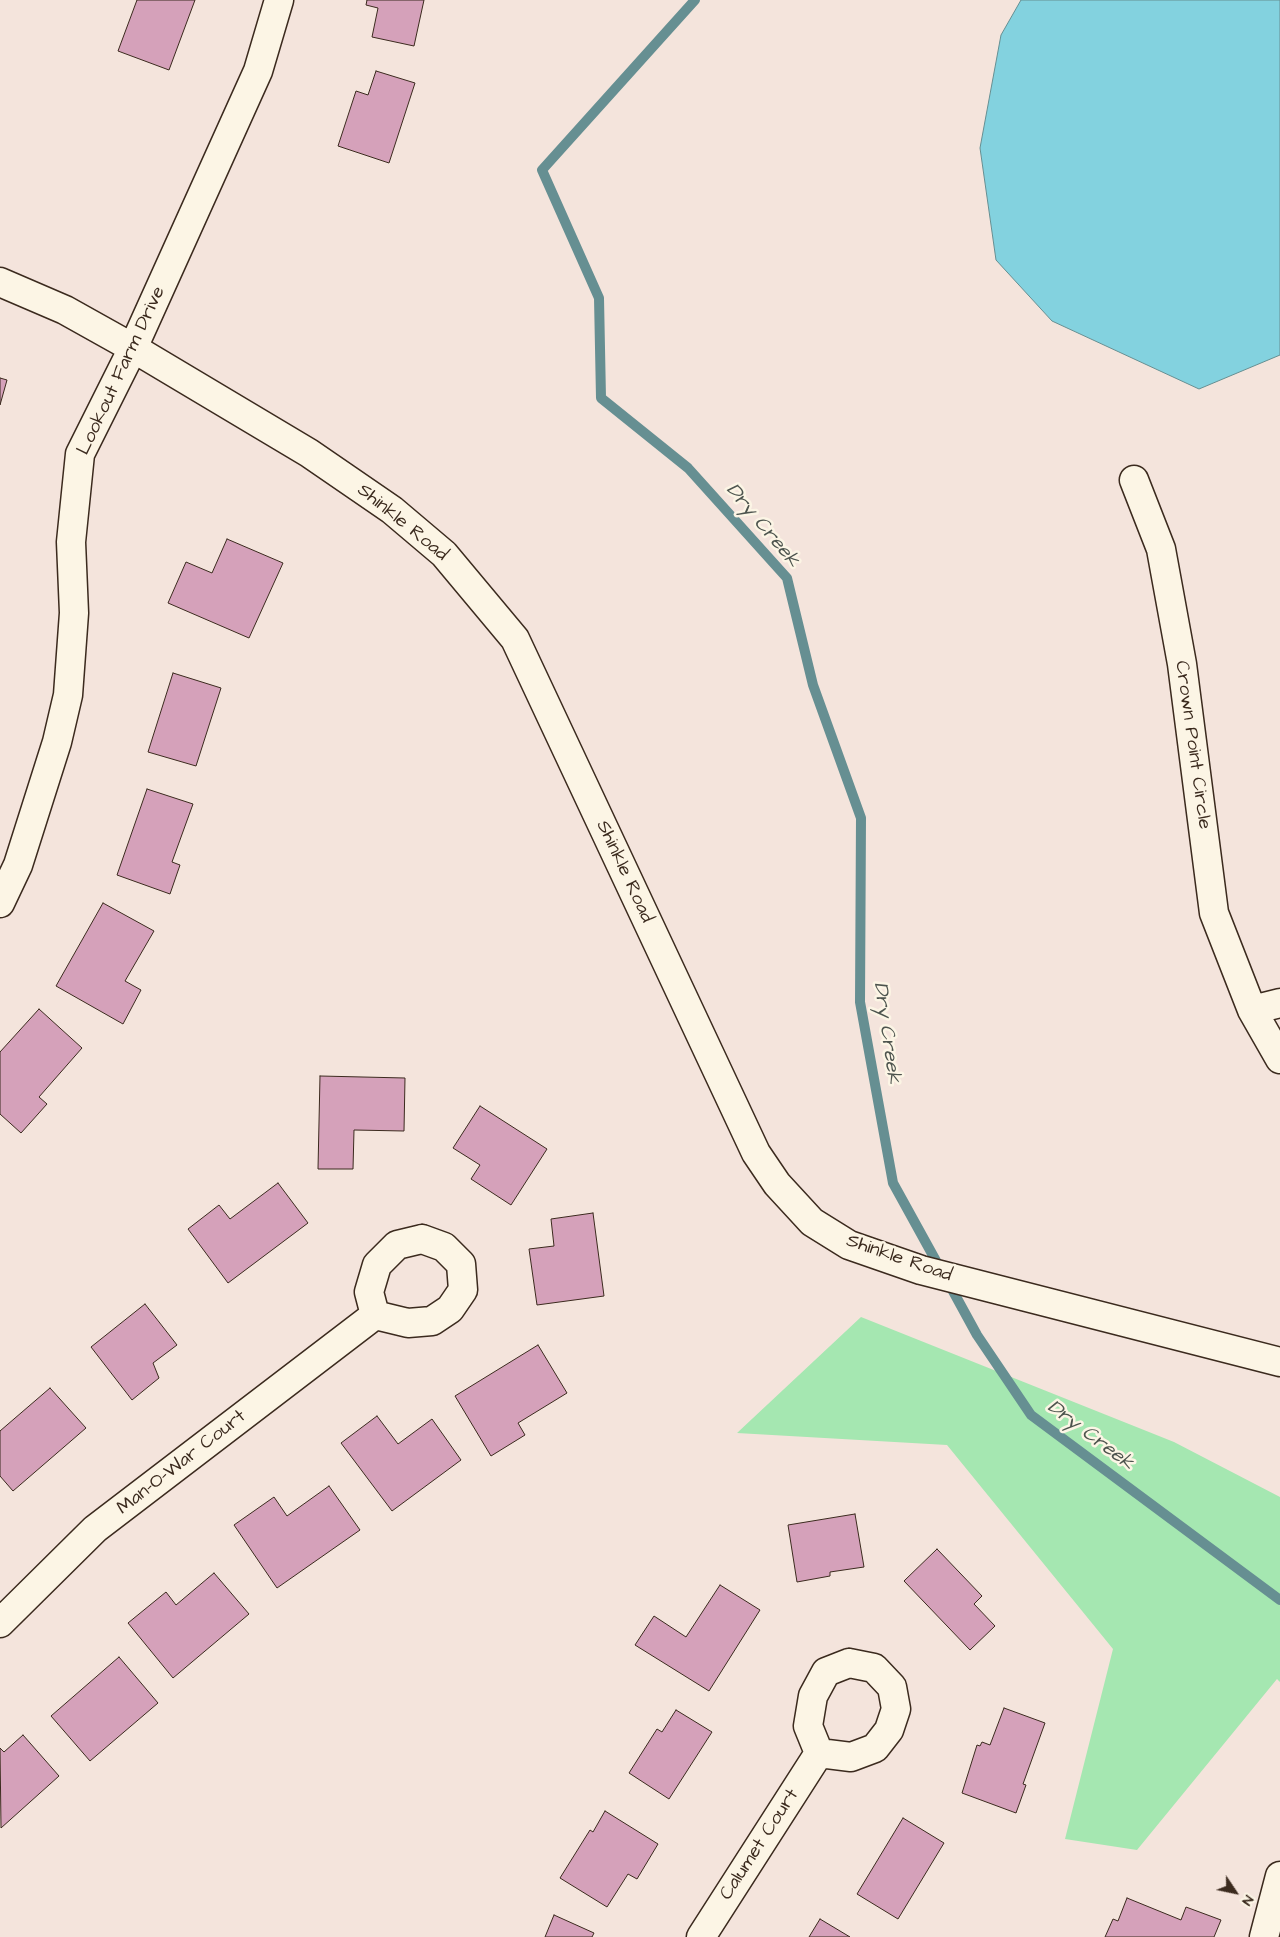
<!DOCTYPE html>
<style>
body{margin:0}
#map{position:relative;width:1280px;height:1937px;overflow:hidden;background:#f4e4dc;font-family:"Architects Daughter",sans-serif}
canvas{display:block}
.north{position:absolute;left:1210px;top:1867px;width:50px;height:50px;-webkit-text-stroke:4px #fcf5e5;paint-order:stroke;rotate:124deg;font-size:14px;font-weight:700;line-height:20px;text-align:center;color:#3b2a1e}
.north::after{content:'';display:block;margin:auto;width:18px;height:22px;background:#3b2a1e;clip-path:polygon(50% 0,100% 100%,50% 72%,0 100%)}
</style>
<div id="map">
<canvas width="1280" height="1937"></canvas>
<div class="north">N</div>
</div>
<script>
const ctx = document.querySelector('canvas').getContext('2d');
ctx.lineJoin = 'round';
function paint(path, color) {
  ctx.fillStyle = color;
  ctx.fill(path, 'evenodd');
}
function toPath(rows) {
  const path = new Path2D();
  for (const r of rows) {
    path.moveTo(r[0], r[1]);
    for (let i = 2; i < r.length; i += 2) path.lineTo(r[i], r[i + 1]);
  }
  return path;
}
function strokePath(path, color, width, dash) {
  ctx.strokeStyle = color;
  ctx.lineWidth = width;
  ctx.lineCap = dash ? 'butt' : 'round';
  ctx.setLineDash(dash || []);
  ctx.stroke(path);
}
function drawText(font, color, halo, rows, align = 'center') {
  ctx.font = font + ' "Architects Daughter",sans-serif';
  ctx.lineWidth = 5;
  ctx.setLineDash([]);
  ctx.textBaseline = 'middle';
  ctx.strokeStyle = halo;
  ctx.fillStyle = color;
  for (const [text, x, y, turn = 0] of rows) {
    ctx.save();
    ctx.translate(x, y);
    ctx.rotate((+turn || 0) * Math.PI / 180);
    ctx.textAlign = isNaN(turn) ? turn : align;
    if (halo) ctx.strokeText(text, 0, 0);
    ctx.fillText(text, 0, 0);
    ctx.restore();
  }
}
const green = toPath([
 [861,1317,1174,1442,1280,1497,1280,1682,1277,1679,1137,1850,1065,1839,1113,1649,947,1445,737,1433]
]);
const water = toPath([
 [1021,0,1280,0,1280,355,1199,389,1052,321,996,260,980,148,1001,35,1021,0]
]);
const stream = toPath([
 [695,0,542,170,599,298,601,398,688,468,787,578,813,685,861,818,860,1002,893,1183,941,1270],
 [948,1282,977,1335,1031,1415,1280,1600]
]);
const building = toPath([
 [137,0,195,0,169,70,118,51,137,0],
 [367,0,424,0,414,46,372,37,378,8,366,5,367,0],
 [376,71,415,83,389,163,338,146,356,91,368,95,376,71],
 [0,378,7,380,0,405,0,378],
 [227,539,283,563,249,638,168,603,186,562,212,573,227,539],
 [173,673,221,688,196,766,148,752,173,673],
 [147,789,193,804,172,862,180,865,170,894,117,875,147,789],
 [103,903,154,931,125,981,141,990,123,1024,56,986,103,903],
 [39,1009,82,1048,39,1097,47,1104,21,1133,0,1114,0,1052,39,1009],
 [320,1076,405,1078,404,1131,354,1130,353,1169,318,1169,320,1076],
 [480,1106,547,1149,511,1205,471,1179,480,1165,453,1148,480,1106],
 [278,1183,308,1223,228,1283,188,1229,219,1205,230,1219,278,1183],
 [593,1213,604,1296,537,1305,529,1249,554,1246,551,1219,593,1213],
 [145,1304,177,1345,153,1363,159,1378,132,1400,91,1347,145,1304],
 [538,1345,567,1393,518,1423,525,1435,491,1456,455,1396,538,1345],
 [50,1388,86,1428,13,1491,0,1476,0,1431,50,1388],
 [377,1416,398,1444,432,1419,461,1460,392,1511,341,1443,377,1416],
 [329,1486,360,1530,277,1588,234,1525,274,1497,287,1516,329,1486],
 [855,1514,864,1567,830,1572,830,1576,797,1582,788,1525,855,1514],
 [937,1549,982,1596,974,1604,995,1626,970,1650,904,1581,937,1549],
 [214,1573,249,1614,173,1678,128,1623,166,1592,176,1605,214,1573],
 [720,1585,760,1610,709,1691,635,1645,654,1616,686,1637,720,1585],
 [119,1657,158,1703,90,1761,51,1716,119,1657],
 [1004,1708,1045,1723,1023,1784,1026,1785,1016,1813,962,1793,977,1745,980,1746,982,1742,990,1745,1004,1708],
 [676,1710,712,1732,669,1799,629,1773,657,1729,662,1732,676,1710],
 [23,1735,59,1776,1,1828,0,1748,4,1752,23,1735],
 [605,1811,658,1844,637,1879,628,1874,607,1907,560,1878,590,1830,593,1832,605,1811],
 [903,1818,944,1843,898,1919,857,1894,903,1818],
 [1127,1898,1181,1920,1186,1907,1221,1920,1214,1937,1105,1937,1113,1919,1118,1921,1127,1898],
 [554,1915,594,1933,592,1937,545,1937,554,1915],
 [820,1919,850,1937,809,1937,820,1919]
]);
const street = toPath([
 [0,282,65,310,133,348,309,453,392,510,444,554,515,639,756,1153,777,1184,812,1222,849,1245,921,1270,1280,1362],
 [1134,480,1161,549,1182,664,1214,913,1252,1010,1280,1059],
 [0,903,18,865,57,742,68,695,74,613,71,542,80,454,133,348,258,71,279,0],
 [1252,1010,1280,1003],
 [422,1239,444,1247,461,1264,463,1290,450,1309,432,1321,408,1323,375,1315,369,1292,377,1265,397,1245,422,1239],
 [0,1623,95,1529,375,1315],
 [849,1663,874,1668,892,1687,896,1709,889,1730,875,1748,851,1757,819,1753,808,1726,813,1696,826,1672,849,1663],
 [701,1937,819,1753],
 [1264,1937,1280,1876]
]);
const streetNames = [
 ["Lookout Farm Drive",122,371,-65],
 ["Shinkle Road",402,523,39],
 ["Crown Point Circle",1192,745,82],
 ["Shinkle Road",624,872,65],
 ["Shinkle Road",899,1259,19],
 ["Man-O-War Court",182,1463,-38],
 ["Calumet Court",760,1845,-57]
];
const waterNames = [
 ["Dry Creek",762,526,50],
 ["Dry Creek",886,1033,82],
 ["Dry Creek",1090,1436,37]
];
paint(green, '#a5e7b1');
paint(water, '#83d2df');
strokePath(water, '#668f92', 1);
strokePath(stream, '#668f92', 10);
paint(building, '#d5a1ba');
strokePath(building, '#3b2a1e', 1);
strokePath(street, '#3b2a1e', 31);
strokePath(street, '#fcf5e5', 28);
drawText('19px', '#3b2a1e', '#fcf5e5', streetNames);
drawText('italic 20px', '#4d544e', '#fcf5e5', waterNames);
</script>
